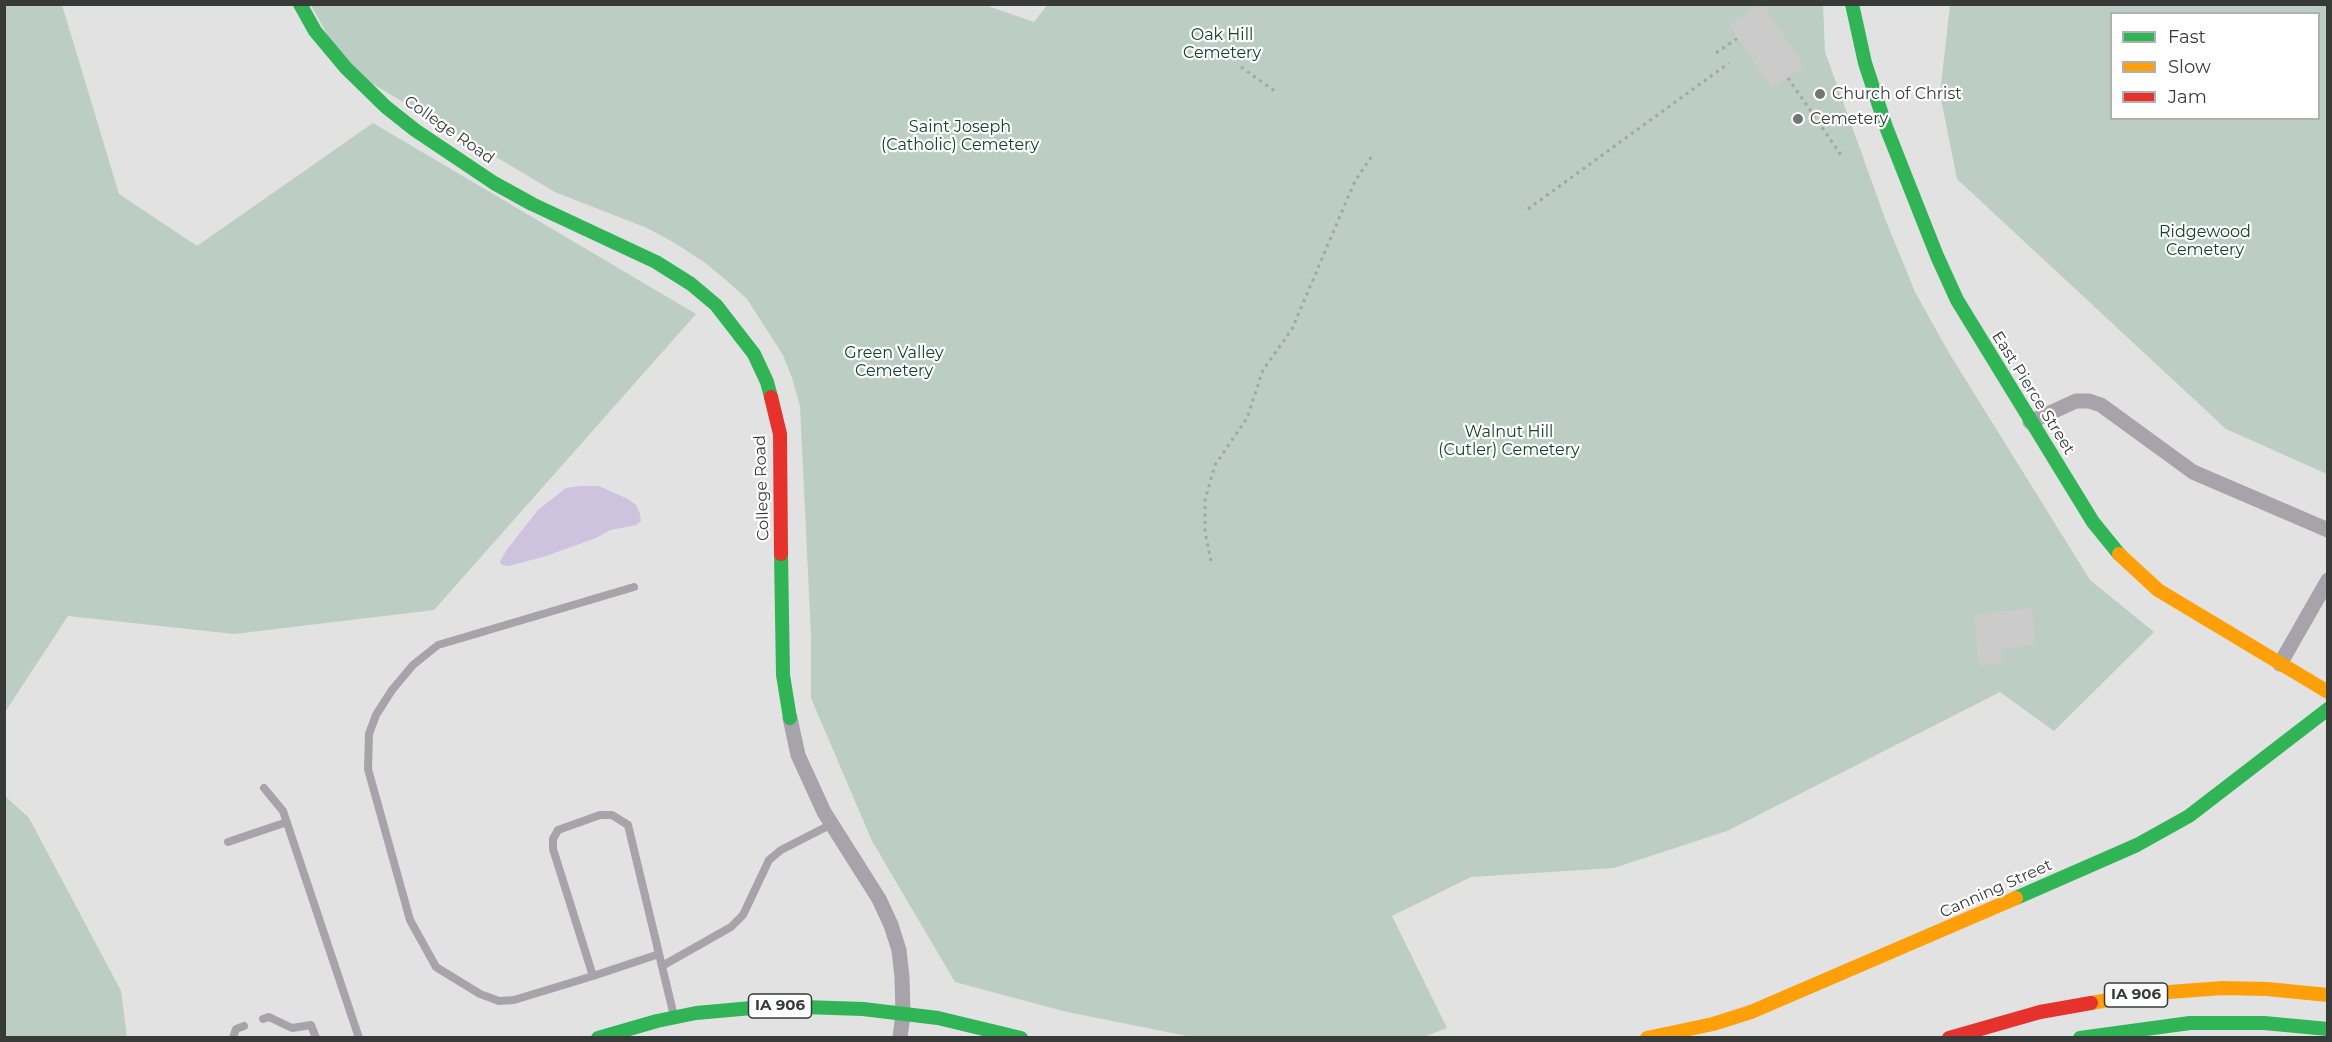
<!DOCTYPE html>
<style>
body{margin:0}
#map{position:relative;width:2332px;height:1042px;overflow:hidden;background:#e1e2e1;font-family:Montserrat,sans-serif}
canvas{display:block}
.frame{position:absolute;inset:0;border:6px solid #383a39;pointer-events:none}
.legend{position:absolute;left:2110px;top:12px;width:210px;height:108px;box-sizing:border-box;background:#fff;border:2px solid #afb0b0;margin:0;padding:8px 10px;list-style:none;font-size:18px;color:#383a39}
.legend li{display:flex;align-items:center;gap:12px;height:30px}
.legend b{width:30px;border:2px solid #afb0b0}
</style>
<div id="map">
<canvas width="2332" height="1042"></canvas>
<div class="frame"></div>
<ul class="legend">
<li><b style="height:8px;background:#30b455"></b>Fast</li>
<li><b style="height:8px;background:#ff9f0a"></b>Slow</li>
<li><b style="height:8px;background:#e5322d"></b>Jam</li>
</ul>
</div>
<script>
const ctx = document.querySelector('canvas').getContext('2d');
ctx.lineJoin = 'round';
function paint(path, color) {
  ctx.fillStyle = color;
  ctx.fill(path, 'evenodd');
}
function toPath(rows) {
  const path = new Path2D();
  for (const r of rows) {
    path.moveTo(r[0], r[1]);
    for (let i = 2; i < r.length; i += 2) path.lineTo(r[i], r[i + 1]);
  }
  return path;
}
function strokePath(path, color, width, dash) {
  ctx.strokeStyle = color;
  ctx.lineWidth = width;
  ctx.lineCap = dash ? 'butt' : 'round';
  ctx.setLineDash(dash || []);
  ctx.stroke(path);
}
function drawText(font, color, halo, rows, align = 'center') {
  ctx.font = font + ' Montserrat,sans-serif';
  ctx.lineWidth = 4.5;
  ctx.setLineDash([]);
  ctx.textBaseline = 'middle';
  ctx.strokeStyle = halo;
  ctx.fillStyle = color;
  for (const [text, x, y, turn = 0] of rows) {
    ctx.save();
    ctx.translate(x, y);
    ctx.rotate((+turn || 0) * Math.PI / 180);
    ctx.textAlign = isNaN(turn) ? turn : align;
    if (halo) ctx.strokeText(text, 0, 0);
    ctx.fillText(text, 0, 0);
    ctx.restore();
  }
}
const green = toPath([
 [982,4,1034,22,1048,4,1823,5,1825,52,1886,221,1915,292,1949,353,2090,580,2154,632,2054,731,2000,692,1727,831,1614,868,1471,877,1392,916,1447,1028,1424,1037,1192,1037,1063,1011,955,982,872,841,811,698,811,635,800,406,792,378,783,355,747,299,726,280,704,262,673,242,647,228,555,192,346,68,311,5],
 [5,5,62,5,119,194,197,246,373,123,696,314,434,610,234,634,68,616,5,712],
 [1950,5,2327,5,2327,474,2226,429,1957,179,1940,94],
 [2112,14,2318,14,2318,118,2112,118],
 [5,796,29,818,121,991,127,1037,5,1037]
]);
const water = toPath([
 [581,486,599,486,628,499,636,505,640,514,641,521,636,525,610,530,596,538,546,556,509,566,502,565,500,562,506,551,538,510,566,488]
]);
const building = toPath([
 [1759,4,1762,4,1804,66,1772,88,1729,25],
 [2032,608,2036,645,2003,649,2004,663,1979,666,1974,614]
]);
const path = toPath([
 [1716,53,1738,38],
 [1241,67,1276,92],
 [1788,78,1843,158],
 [1528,209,1729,63],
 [1211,561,1205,532,1205,500,1215,465,1247,418,1263,370,1292,329,1355,181,1372,156]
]);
const lane = toPath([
 [264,788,283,811,359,1038],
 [228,842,287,822],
 [659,954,593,976,553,849,553,839,558,830,600,815,612,815,628,825,674,1016],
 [662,966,731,927,743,915,769,860,781,850,832,824],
 [593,976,514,1000,499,1001,480,994,436,967,410,920,368,769,369,734,376,715,392,690,413,665,438,645,634,587],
 [263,1019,269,1017,292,1028,311,1025,316,1038],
 [233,1038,236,1029,244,1026]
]);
const street = toPath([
 [2030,422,2076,401,2089,401,2101,405,2193,472,2328,530],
 [2280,664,2328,580],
 [790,718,798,755,824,812,879,899,891,925,899,950,902,977,903,1014,900,1038]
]);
const fast = toPath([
 [300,4,315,31,346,68,386,107,415,130,494,183,532,204,656,262,691,284,716,305,754,354,767,382,771,397],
 [1852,4,1865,63,1886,127,1937,256,1957,300,2093,522,2119,554],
 [781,554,783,675,790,718],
 [2016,898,2137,845,2189,816,2328,709],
 [598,1038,657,1021,696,1013,774,1006,863,1009,938,1018,1021,1038],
 [2080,1038,2190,1023,2264,1023,2328,1029]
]);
const slow = toPath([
 [2119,554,2158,590,2328,692],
 [2091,1003,2143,994,2222,988,2267,989,2328,995],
 [1647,1038,1713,1024,1751,1012,2016,898]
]);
const jam = toPath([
 [771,397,780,434,781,554],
 [1949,1038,2040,1012,2091,1003]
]);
const markers = [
 [1820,94,6,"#737574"],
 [1798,119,6,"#737574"]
];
const shields = [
 [2136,995,63],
 [780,1006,63]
];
const shieldNames = [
 ["IA 906",2136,995],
 ["IA 906",780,1006]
];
const parkNames = [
 ["Oak Hill",1222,35],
 ["Cemetery",1222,53],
 ["Saint Joseph",960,127],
 ["(Catholic) Cemetery",960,145],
 ["Ridgewood",2205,232],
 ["Cemetery",2205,250],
 ["Green Valley",894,353],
 ["Cemetery",894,371],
 ["Walnut Hill",1509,432],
 ["(Cutler) Cemetery",1509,450]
];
const poiNames = [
 ["Church of Christ",1832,94],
 ["Cemetery",1810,119]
];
const streetNames = [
 ["College Road",449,130,35],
 ["East Pierce Street",2033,393,58],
 ["College Road",762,488,-92],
 ["Canning Street",1996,889,-24]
];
paint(green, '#bccdc3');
paint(water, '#cec2df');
paint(building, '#cacbca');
strokePath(path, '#a6a4aa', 3, [3, 4.5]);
strokePath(lane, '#a6a3ab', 8);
strokePath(street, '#a6a3ab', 15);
strokePath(fast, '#30b455', 14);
strokePath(slow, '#ff9f0a', 14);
strokePath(jam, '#e5322d', 14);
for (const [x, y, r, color] of markers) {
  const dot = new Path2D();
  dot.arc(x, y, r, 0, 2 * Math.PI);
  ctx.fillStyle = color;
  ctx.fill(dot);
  strokePath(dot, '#fff', 2);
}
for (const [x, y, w] of shields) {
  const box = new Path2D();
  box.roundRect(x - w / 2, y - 12, w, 24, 4.5);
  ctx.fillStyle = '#fff';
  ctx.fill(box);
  strokePath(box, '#383a39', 1.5);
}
drawText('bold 15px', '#383a39', null, shieldNames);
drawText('16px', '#0d442c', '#fff', parkNames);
drawText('16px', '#383a39', '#fff', poiNames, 'left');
drawText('16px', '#383a39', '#fff', streetNames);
</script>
